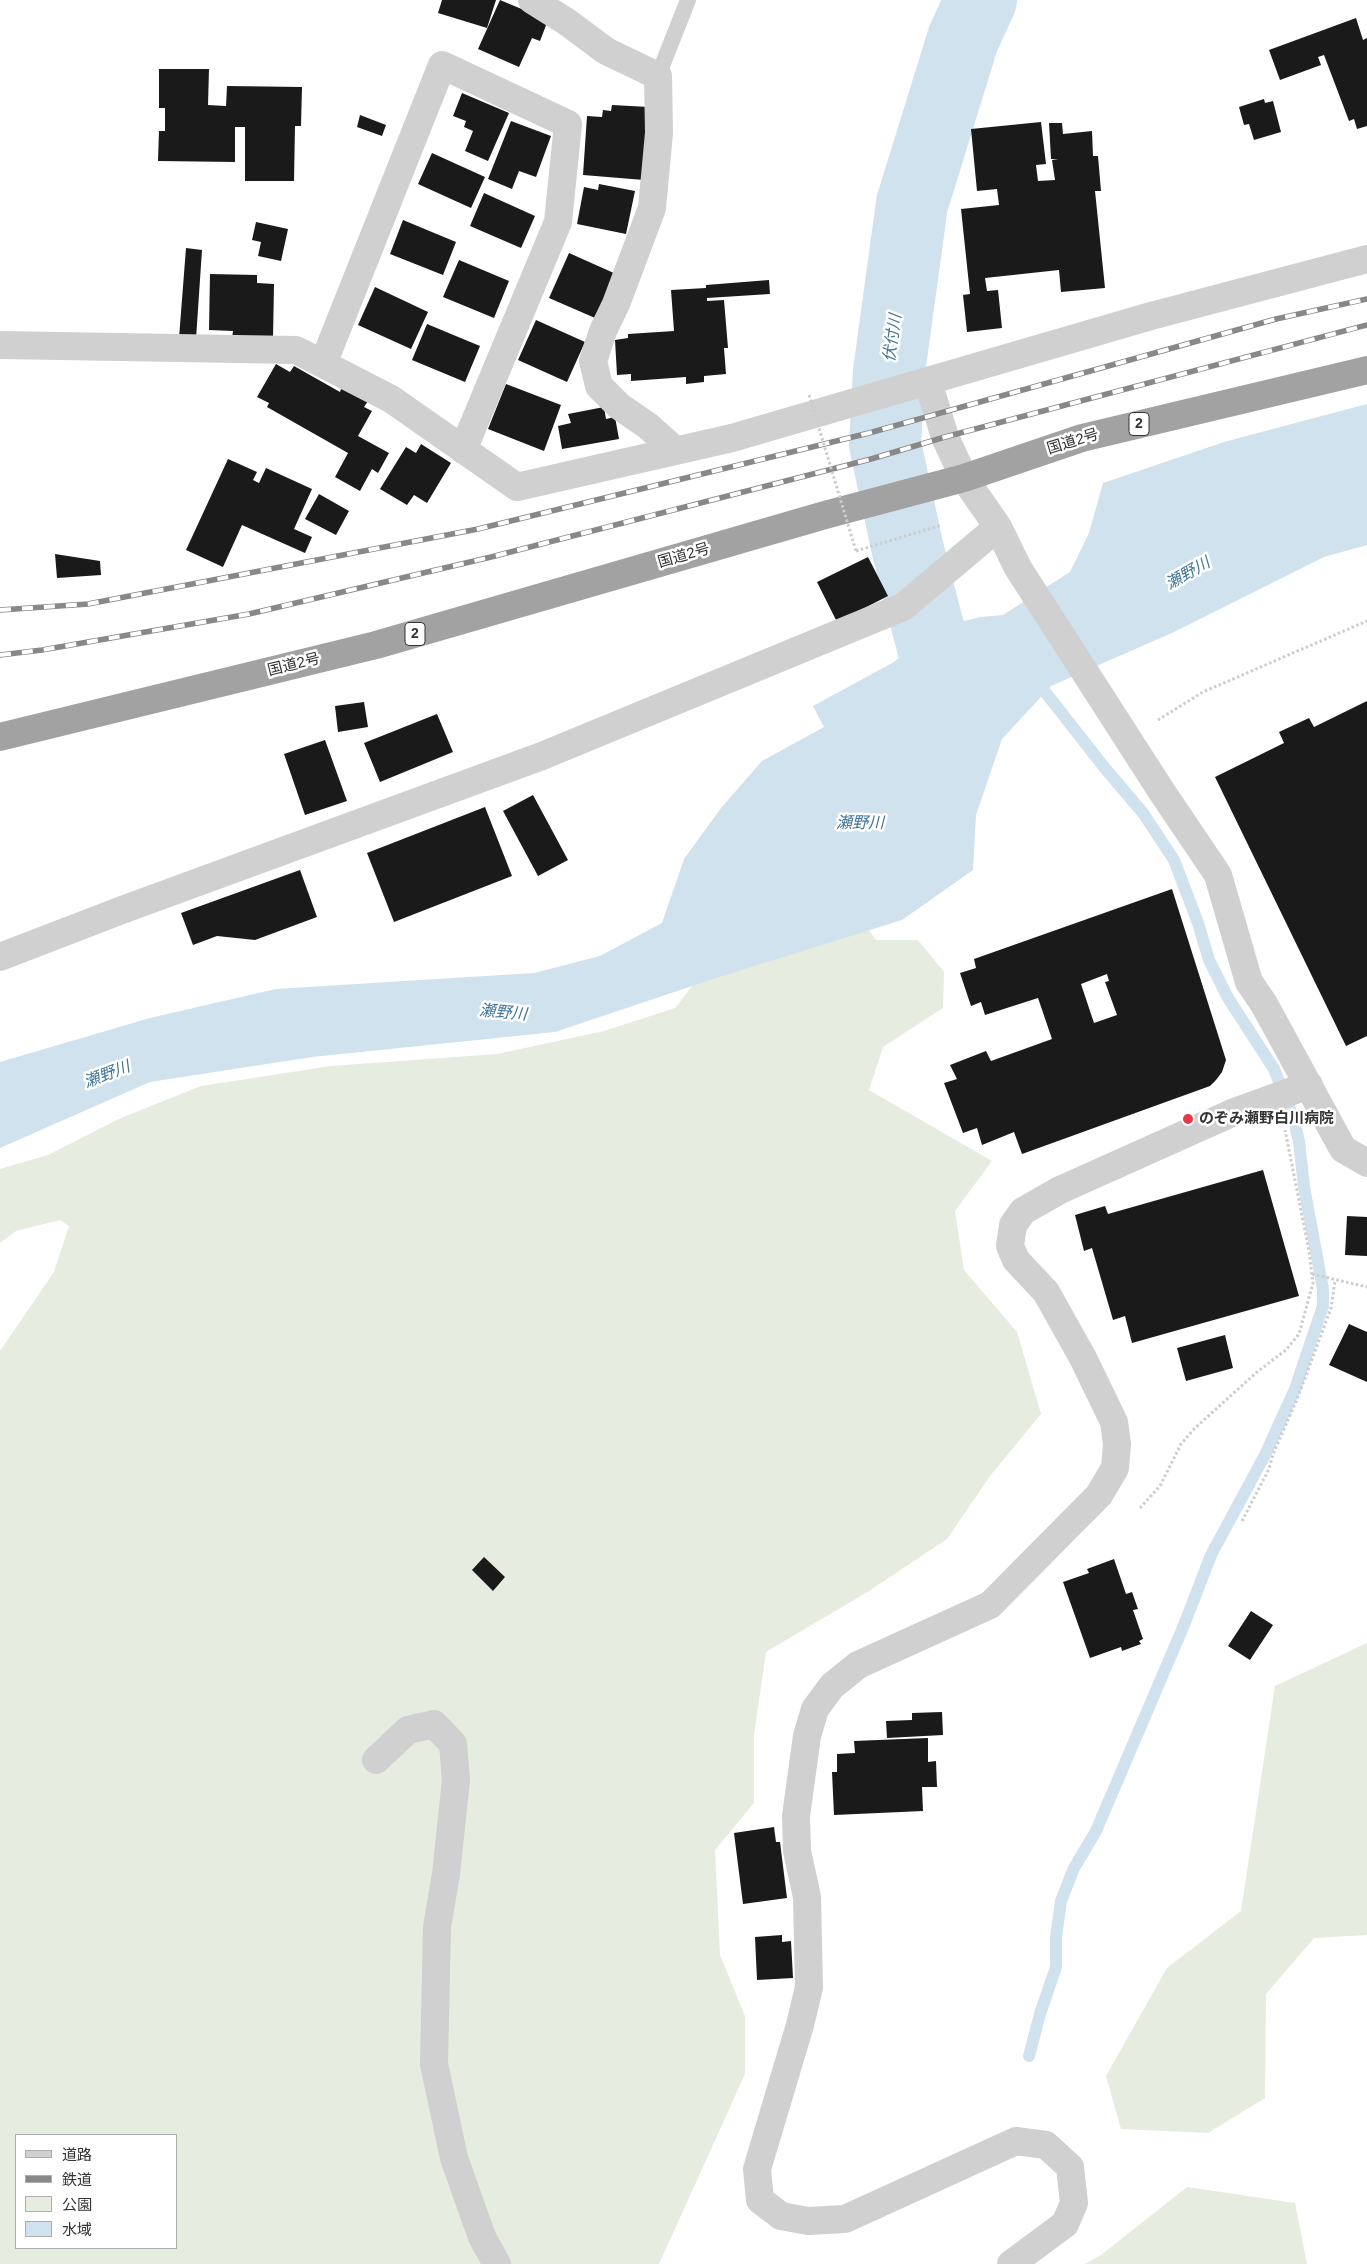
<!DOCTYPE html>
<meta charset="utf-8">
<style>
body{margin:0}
#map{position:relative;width:1367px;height:2264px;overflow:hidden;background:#fff;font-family:Helvetica,"Noto Sans JP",sans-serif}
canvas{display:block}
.legend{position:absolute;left:15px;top:2134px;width:162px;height:115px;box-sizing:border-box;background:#fff;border:1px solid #adadad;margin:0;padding:6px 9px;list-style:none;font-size:15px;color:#333}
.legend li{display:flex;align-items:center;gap:10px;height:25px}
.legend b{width:25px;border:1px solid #adadad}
</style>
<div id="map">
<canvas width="1367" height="2264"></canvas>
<ul class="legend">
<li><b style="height:6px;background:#d0d0d0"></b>道路</li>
<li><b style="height:6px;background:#888"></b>鉄道</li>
<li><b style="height:14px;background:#e6ecdf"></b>公園</li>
<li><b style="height:14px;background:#cfe2ee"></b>水域</li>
</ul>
</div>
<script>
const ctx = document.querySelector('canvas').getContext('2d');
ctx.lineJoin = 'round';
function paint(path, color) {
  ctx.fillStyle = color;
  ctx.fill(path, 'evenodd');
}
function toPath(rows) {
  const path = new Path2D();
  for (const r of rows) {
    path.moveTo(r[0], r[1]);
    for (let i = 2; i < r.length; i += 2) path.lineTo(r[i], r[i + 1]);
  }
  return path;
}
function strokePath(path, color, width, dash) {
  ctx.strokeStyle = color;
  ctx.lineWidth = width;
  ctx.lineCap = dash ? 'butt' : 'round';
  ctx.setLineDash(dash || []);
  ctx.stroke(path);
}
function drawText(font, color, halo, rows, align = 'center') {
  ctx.font = font + ' Helvetica,"Noto Sans JP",sans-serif';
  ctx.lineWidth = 5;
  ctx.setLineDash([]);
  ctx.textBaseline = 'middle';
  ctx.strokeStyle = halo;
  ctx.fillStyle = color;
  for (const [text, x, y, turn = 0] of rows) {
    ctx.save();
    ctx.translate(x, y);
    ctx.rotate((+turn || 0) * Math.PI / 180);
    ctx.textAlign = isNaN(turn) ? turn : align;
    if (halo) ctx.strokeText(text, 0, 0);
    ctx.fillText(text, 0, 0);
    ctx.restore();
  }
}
const green = toPath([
 [847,900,876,940,918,940,944,972,943,1008,883,1047,869,1090,992,1161,955,1211,964,1270,1017,1332,1041,1414,990,1476,947,1539,869,1591,766,1652,754,1735,754,1803,715,1850,720,1955,745,2016,745,2074,659,2264,0,2264,0,1351,54,1272,69,1226,60,1220,16,1231,0,1243,0,1169,48,1155,121,1118,201,1086,331,1066,497,1054,604,1031,675,1008,724,946],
 [16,2135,176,2135,176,2248,16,2248],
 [1367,1643,1367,1935,1314,1938,1266,1994,1265,2098,1208,2133,1121,2129,1106,2076,1167,1968,1241,1911,1275,1686],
 [1187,2187,1295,2203,1307,2264,1085,2264,1101,2255]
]);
const water = toPath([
 [1367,404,1367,545,1324,557,1174,632,1051,686,1002,739,976,815,973,870,902,920,716,978,555,1032,312,1057,150,1082,0,1148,0,1062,150,1018,276,989,534,973,600,956,662,923,684,859,721,808,762,761,824,727,813,706,894,662,936,628,980,617,1003,615,1070,572,1089,533,1103,483,1224,442]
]);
const stream = toPath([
 [1029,2056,1040,2014,1056,1967,1056,1937,1061,1901,1074,1868,1096,1831,1184,1625,1211,1555,1265,1455,1295,1389,1323,1306,1323,1289,1304,1187,1299,1141,1293,1117,1274,1069,1228,998,1209,960,1198,923,1174,860,1143,813,1104,767,1035,679]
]);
const river = toPath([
 [942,682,907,546,885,444,889,372,912,204,963,39,981,0]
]);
const building = toPath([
 [442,0,496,0,487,28,438,13],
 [500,0,548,20,540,41,532,38,519,67,478,49],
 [1356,18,1363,40,1367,38,1367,126,1357,129,1354,119,1349,121,1324,55,1318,57,1321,65,1280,80,1269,50],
 [159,69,209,69,208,105,226,106,227,86,302,87,301,126,295,126,294,181,245,181,245,127,235,127,235,162,158,161,159,131,165,131,165,108,159,108],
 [462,93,509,113,488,161,465,151,473,131,464,127,466,121,453,116],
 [1264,99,1265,103,1273,101,1281,132,1254,140,1249,124,1244,125,1239,107],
 [612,105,649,107,644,180,583,175,587,116,602,117,603,110,611,111],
 [360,115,386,125,382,136,357,127],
 [511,121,551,136,536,177,519,171,512,189,488,179],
 [1041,122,1046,164,1036,165,1038,181,1055,180,1052,160,1058,159,1051,159,1049,123,1062,123,1063,134,1092,131,1093,156,1098,156,1101,191,1095,191,1105,288,1061,292,1059,270,985,278,987,291,998,290,1002,328,967,332,963,295,970,294,961,209,999,205,997,189,977,191,971,129],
 [432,153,485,177,471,208,418,184],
 [599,184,635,191,626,234,577,224,584,187,598,190],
 [484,193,535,216,521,248,470,226],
 [403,220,456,242,443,275,390,254],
 [256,222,288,229,281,261,258,256,261,242,252,240],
 [186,248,202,250,196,339,179,338],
 [569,253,616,274,595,318,549,298],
 [459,260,509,281,494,318,443,297],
 [210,274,257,275,257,283,274,284,273,338,232,338,233,331,209,330],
 [769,280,770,294,707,298,707,301,724,300,728,348,724,348,726,374,704,376,704,382,686,384,686,377,631,381,631,374,617,375,615,340,628,338,628,334,674,331,671,290,706,288,706,285],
 [375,287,428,312,411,349,358,325],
 [536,320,585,342,567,382,518,360],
 [427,324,480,346,465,382,412,360],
 [276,364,290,372,294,366,340,392,342,386,368,401,364,407,372,411,358,436,389,453,378,473,372,469,360,491,335,477,348,453,267,407,269,403,257,397],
 [506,384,561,405,544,451,488,429],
 [604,407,606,419,615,417,619,439,562,449,558,426,571,423,568,414],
 [421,444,451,463,427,503,414,495,407,505,380,489,406,447,416,453],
 [228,459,257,472,253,480,259,483,266,468,312,489,294,529,312,537,305,553,242,525,223,567,186,550],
 [319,494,349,511,336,535,305,519],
 [55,554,100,561,101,575,57,578],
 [868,557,888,596,837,622,817,582],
 [1367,701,1367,1036,1346,1046,1215,777,1284,743,1279,732,1309,718,1314,727],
 [364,702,368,727,338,732,335,706],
 [437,714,453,752,380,782,364,743],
 [325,740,347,801,305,815,284,754],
 [533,795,568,860,538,876,503,811],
 [485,807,512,876,394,922,367,853],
 [300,870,317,917,255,940,217,936,193,945,181,913],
 [1172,889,1226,1060,1222,1072,1216,1080,1210,1086,1022,1154,1014,1132,982,1145,977,1128,963,1133,944,1083,957,1079,950,1065,986,1051,991,1061,1052,1039,1038,998,985,1015,981,1002,971,1006,960,973,976,968,974,959],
 [1107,974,1109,981,1105,982,1117,1015,1094,1023,1081,984],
 [1263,1170,1299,1296,1132,1343,1125,1316,1113,1320,1092,1248,1084,1251,1075,1215,1105,1206,1108,1214],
 [1347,1216,1367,1217,1367,1256,1345,1255],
 [1349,1324,1367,1332,1367,1382,1329,1365],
 [1225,1335,1233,1368,1186,1381,1177,1348],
 [484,1557,505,1577,493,1591,472,1570],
 [1114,1559,1126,1594,1132,1592,1138,1609,1133,1610,1143,1639,1139,1641,1141,1644,1122,1651,1121,1647,1090,1658,1063,1582,1089,1573,1087,1569],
 [1251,1611,1273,1625,1250,1660,1228,1646],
 [942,1712,943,1735,887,1738,886,1721,912,1720,912,1713],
 [928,1738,928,1762,936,1761,937,1787,922,1787,923,1811,834,1815,832,1772,837,1772,837,1754,855,1753,854,1741],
 [774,1827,776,1842,780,1842,787,1898,743,1904,734,1833],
 [782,1935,782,1942,791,1941,793,1978,757,1980,755,1937]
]);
const path = toPath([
 [856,551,942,525],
 [1158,720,1203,692,1367,621],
 [1312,1274,1367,1287],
 [1140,1508,1160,1486,1181,1444,1195,1428,1257,1372,1286,1350,1299,1334,1313,1283,1309,1251,1285,1130],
 [1242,1521,1269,1469,1273,1454,1298,1397,1331,1308,1335,1281]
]);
const service = toPath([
 [658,76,688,0]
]);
const minor = toPath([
 [532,0,567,22,606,51,658,76,659,133,652,208,616,304,603,331,593,361,599,386,619,406,648,426,676,451],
 [0,345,296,350,391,399,517,487,732,438,1151,316,1367,259],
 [323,364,442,65,568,124,558,222,463,450],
 [928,382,945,437,964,478,998,527,1018,568,1162,792,1218,875,1249,982,1264,1004,1343,1149,1367,1163],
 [0,957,122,910,542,756,903,607,998,527],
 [376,1760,408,1730,434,1724,453,1744,456,1780,446,1874,437,1927,434,2064,454,2158,482,2237,497,2264],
 [1011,2264,1065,2224,1074,2203,1070,2167,1046,2145,1016,2141,845,2219,808,2221,781,2216,760,2200,757,2169,800,2025,809,1987,807,1897,797,1851,796,1816,807,1736,815,1709,832,1686,858,1665,990,1605,1099,1495,1115,1468,1117,1444,1114,1422,1083,1358,1046,1292,1016,1260,1010,1246,1013,1225,1023,1211,1060,1190,1232,1113,1309,1085]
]);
const trunk = toPath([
 [0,737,376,645,825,515,964,478,1082,438,1367,370]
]);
const rail = toPath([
 [0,610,88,604,478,529,869,433,1276,319,1367,299],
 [0,655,42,650,249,614,491,557,871,459,945,437,1367,325]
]);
const pathBridge = toPath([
 [809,395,856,551]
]);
const markers = [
 [1188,1119,6,"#e63946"]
];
const shields = [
 [1139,424,20],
 [415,634,20]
];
const shieldNames = [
 ["2",1139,424],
 ["2",415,634]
];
const streetNames = [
 ["国道2号",1073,442,-17],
 ["国道2号",684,556,-16],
 ["国道2号",294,665,-14]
];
const poiNames = [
 ["のぞみ瀬野白川病院",1199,1119]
];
const waterNames = [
 ["伏付川",893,338,-82],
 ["瀬野川",1188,574,-30],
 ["瀬野川",860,824],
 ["瀬野川",503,1013,5],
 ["瀬野川",107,1075,-21]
];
paint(green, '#e6ecdf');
paint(water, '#cfe2ee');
strokePath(stream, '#cfe2ee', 12);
strokePath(river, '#cfe2ee', 72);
paint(building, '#1a1a1a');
strokePath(path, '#cdcdcd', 3, [2.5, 2.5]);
strokePath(service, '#d0d0d0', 16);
strokePath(minor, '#d0d0d0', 28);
strokePath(trunk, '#a2a2a2', 28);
strokePath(rail, '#888', 5.5);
strokePath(rail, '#fff', 4, [11]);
strokePath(pathBridge, '#cdcdcd', 3, [2.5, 2.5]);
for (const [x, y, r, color] of markers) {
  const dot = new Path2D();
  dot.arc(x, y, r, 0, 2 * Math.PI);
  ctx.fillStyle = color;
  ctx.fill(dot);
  strokePath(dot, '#fff', 2);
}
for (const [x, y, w] of shields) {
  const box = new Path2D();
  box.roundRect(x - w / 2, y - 11.5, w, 23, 4);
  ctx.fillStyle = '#fff';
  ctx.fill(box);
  strokePath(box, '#333', 1);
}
drawText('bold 14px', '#333', null, shieldNames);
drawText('15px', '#333', '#fff', streetNames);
drawText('bold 15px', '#333', '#fff', poiNames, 'left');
drawText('italic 16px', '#3f7597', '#fff', waterNames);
</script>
